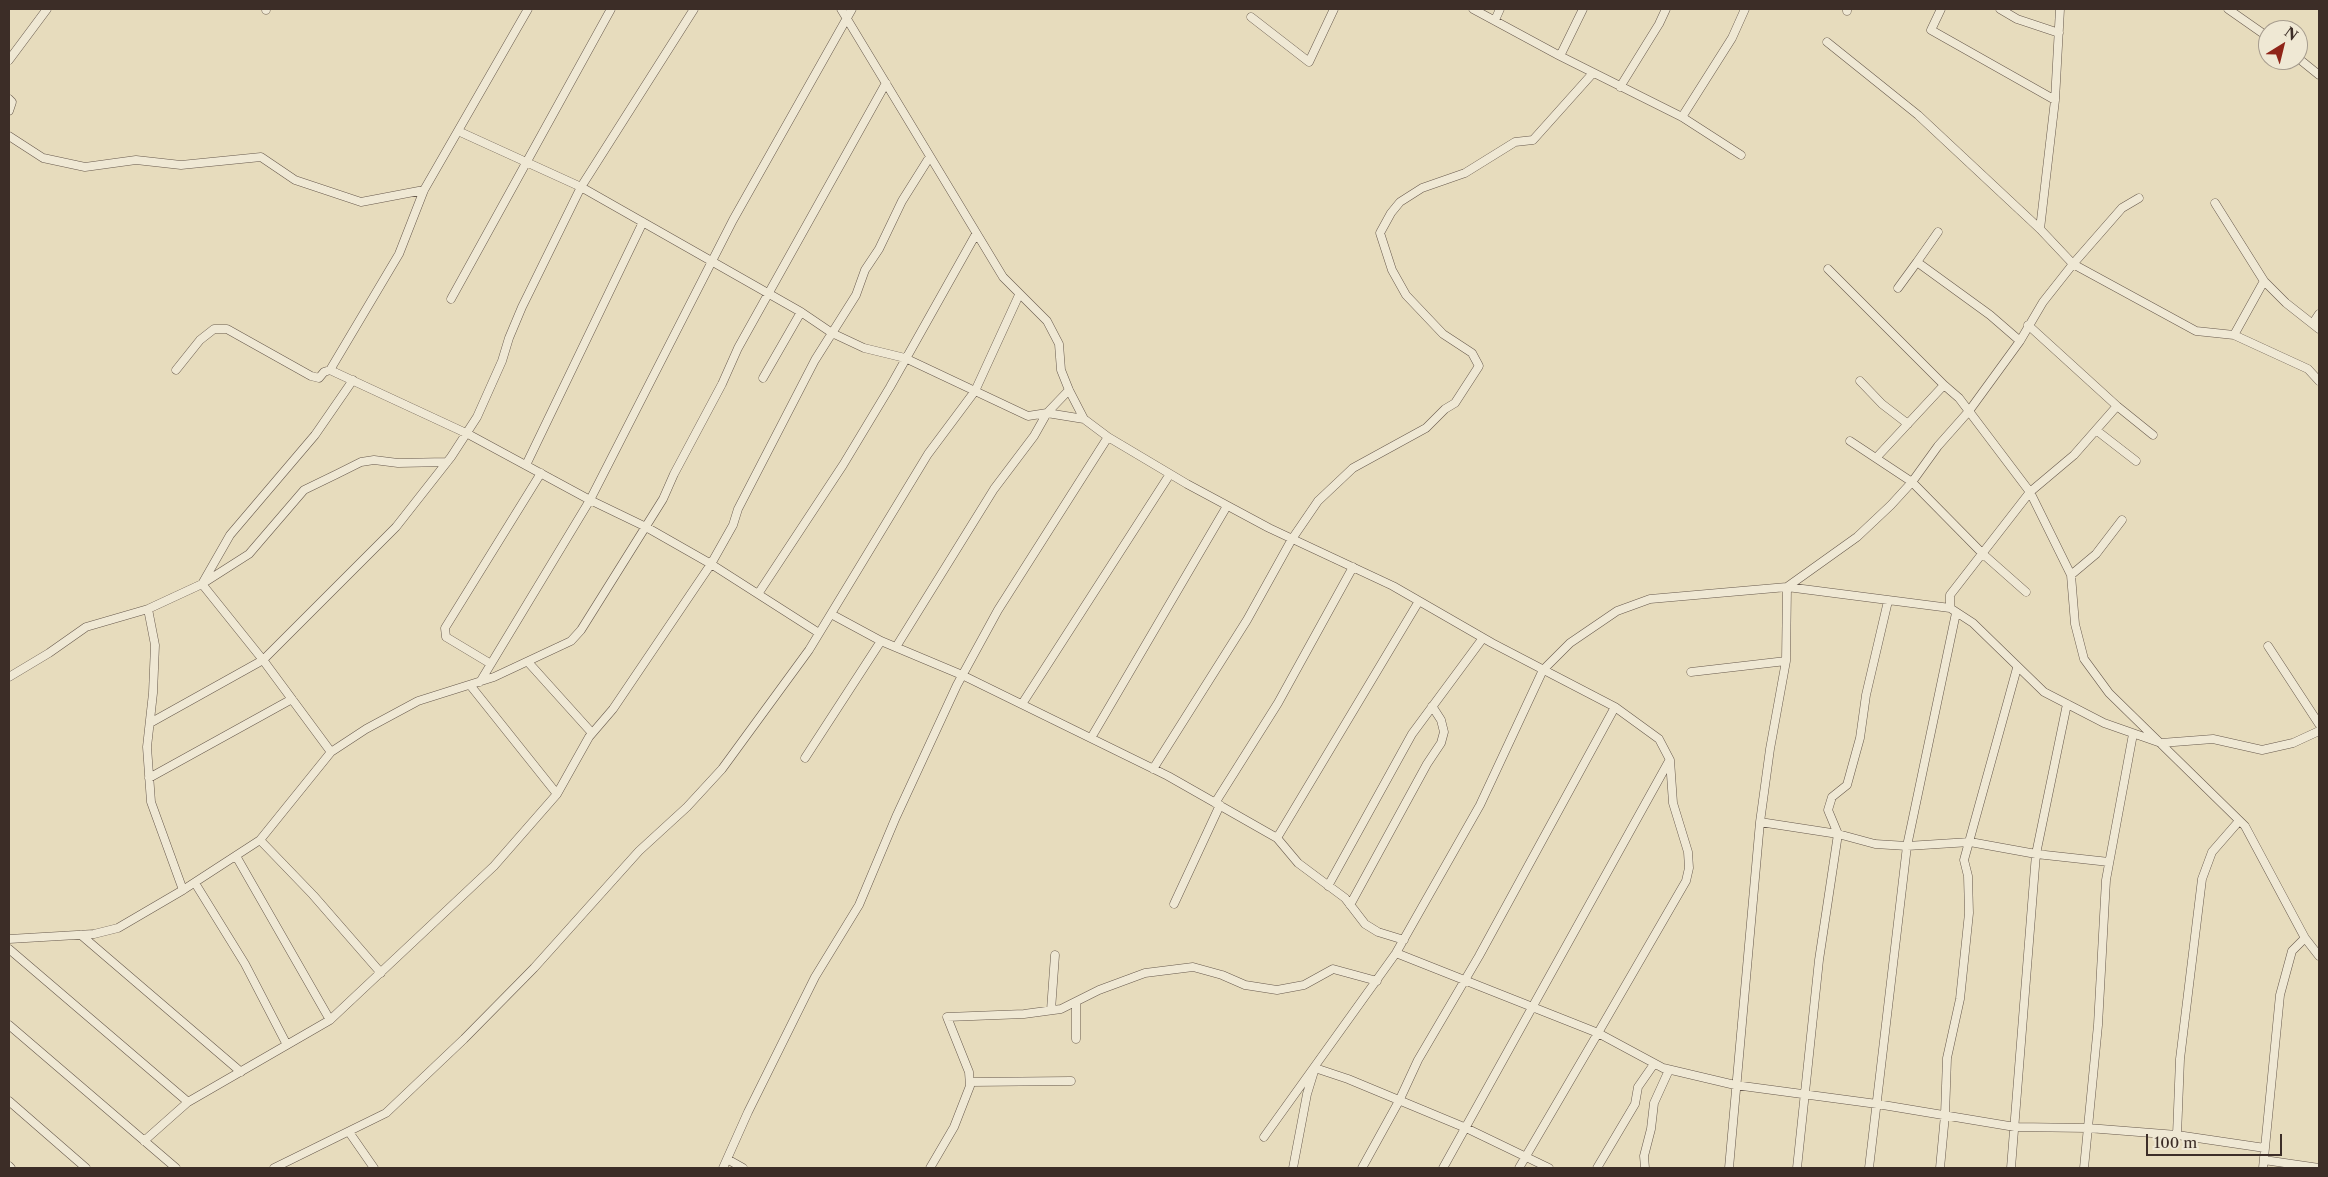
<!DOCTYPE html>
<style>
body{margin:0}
#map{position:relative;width:2328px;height:1177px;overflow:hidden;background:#e7dcbd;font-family:"Libre Caslon Text",serif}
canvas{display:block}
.frame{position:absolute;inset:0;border:10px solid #3c2d27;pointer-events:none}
.north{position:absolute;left:2258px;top:20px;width:50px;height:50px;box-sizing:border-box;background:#efe8d4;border:1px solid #a79d8f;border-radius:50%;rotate:36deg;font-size:14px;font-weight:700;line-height:20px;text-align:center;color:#3c2d27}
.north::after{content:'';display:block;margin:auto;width:18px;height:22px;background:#8f2418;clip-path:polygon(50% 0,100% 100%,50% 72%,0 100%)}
.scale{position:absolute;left:2146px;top:1134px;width:136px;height:22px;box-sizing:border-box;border:2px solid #3c2d27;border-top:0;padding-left:6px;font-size:15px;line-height:18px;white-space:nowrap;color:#3c2d27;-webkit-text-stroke:4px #efe8d4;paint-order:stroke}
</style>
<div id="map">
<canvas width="2328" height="1177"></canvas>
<div class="frame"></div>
<div class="north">N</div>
<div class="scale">100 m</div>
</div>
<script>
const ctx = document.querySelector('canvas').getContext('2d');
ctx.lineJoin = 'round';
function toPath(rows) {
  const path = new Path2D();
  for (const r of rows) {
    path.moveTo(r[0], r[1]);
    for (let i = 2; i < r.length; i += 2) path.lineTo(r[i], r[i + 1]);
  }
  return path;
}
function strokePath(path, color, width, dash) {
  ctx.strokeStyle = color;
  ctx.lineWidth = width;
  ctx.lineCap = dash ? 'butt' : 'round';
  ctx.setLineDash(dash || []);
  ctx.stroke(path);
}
const minor = toPath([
 [841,9,1003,277,1047,321,1059,344,1061,370,1069,390,1084,419,1108,437,1187,484,1269,528,1393,586,1492,643,1615,707,1659,739,1670,760,1673,803,1688,852,1689,868,1686,881,1598,1033,1663,1068,1735,1085,1877,1104,2015,1127,2088,1128,2177,1135,2265,1148],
 [1473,9,1560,56,1682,117,1741,155],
 [1941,9,1931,30,2055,100],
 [2000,9,2017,19,2059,33],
 [2228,9,2268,37],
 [266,10,266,9],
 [1847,11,1847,9],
 [1251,17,1309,62,1334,9],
 [1495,20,1500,9],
 [1827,42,1918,115,2040,229,2073,264,2196,331,2234,335,2308,369,2319,381],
 [1560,56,1583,9],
 [2298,58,2319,75],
 [9,60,47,9],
 [1620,87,1659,24,1666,9],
 [9,99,12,102,9,111],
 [1682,117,1732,38,1745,9],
 [458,131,581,187,801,312,832,333,864,348,905,358,1028,416,1047,413,1069,390],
 [9,136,43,158,85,167,136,160,181,165,261,157,295,180,361,202,424,190],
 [2215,203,2264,281,2286,303,2319,329],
 [2040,229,2055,100,2060,9],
 [1938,232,1917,262,1990,315,2020,341],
 [1828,269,1944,385],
 [1898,288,1917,262],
 [451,299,611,9],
 [2313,323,2319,314],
 [2234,335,2264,281],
 [176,370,200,340,214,329,227,329,311,376,319,378,324,372,330,370,399,254,424,190,528,9],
 [330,370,468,434,590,500,646,527,711,564,819,633],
 [763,378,801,312],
 [1860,381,1882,404,1908,424],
 [2117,406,2153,435],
 [2096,430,2136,461],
 [1850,441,1912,482,1983,554,2026,592],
 [1876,458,1944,385,1959,398,2030,492,2071,575,2075,624,2084,659,2109,693,2245,826,2305,938,2319,956],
 [526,465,643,222],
 [2071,575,2096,554,2122,520],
 [758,594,843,465,890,387,976,234],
 [1950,608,1950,595,2030,492,2074,455,2117,406,2028,325],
 [148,609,155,645,153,693,147,747,151,802,183,890],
 [831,614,881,641,962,675,1168,776,1277,838,1298,863,1345,898,1365,924,1378,932,1404,940],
 [2268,646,2319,724],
 [896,647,994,489,1034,436,1047,413,1084,419],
 [528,662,592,733],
 [491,664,446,637,445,628,541,473],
 [1691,672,1786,661],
 [9,677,49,653,86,627,148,609,202,584,249,554,304,490,337,474,361,462,374,460,398,463,447,462],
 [480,682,590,500,733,220,852,9],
 [470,685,557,794],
 [1022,704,1170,474],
 [150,723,263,660,396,527,451,457,477,417,502,361,509,338,522,307,581,187,694,9],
 [1091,738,1227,506],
 [331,752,263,660,202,584,230,535,315,435,353,380],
 [805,758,881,641],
 [1153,769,1247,620,1292,539,1318,501,1353,468,1426,428,1445,409,1455,403,1479,366,1472,353,1443,334,1406,295,1392,270,1380,233,1391,213,1400,202,1422,188,1465,173,1515,142,1533,140,1593,73],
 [149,778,292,699],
 [1215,803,1278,703,1353,567],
 [1760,822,1838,834,1875,844,1907,846,1970,842,2036,854,2109,862],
 [1277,838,1419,601],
 [260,840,313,895,381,973],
 [236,856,330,1020],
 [195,883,245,964,287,1045],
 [1328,886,1412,734,1483,638],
 [1174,904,1220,805],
 [1350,905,1427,764,1441,743,1444,732,1441,720,1432,706],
 [81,935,241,1072],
 [9,939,94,934,118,928,183,890,260,840,331,752,366,729,418,701,494,677,571,641,581,630,663,499,674,474,722,384,738,348,886,83],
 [9,949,188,1102],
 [1396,953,1598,1033,1519,1168],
 [1076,1002,1076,1039],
 [1051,1010,1055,955],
 [9,1025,176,1168],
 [970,1082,1071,1081],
 [9,1101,86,1168],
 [349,1132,374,1168],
 [2177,1135,2180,1059,2202,879,2212,852,2239,821],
 [1264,1137,1396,953,1480,805,1543,670,1570,643,1617,611,1650,599,1787,587,1857,537,1891,505,1912,482,1938,446,1969,411,2020,341,2043,302,2073,264,2122,208,2139,198],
 [144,1141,188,1102,330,1020,494,866,557,794,589,737,613,709,711,564,733,525,738,509,815,360,856,295,865,270,879,249,902,201,929,158],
 [727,1159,743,1168],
 [2264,1160,2319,1168],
 [9,1166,11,1168],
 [274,1168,386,1113,464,1039,534,968,639,851,687,807,722,769,809,650,928,454,975,391,1019,295],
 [723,1168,748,1112,815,977,859,905,896,817,957,685,998,610,1108,437],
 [930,1168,954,1127,970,1086,969,1072,947,1017,1024,1014,1061,1009,1099,990,1145,973,1193,967,1222,975,1245,985,1277,990,1304,985,1333,969,1377,981],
 [1293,1168,1307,1094,1315,1068,1348,1079,1466,1128,1549,1168],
 [1362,1168,1399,1101,1418,1060,1479,956,1615,707],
 [1443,1168,1669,761],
 [1597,1168,1635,1104,1638,1087,1654,1064],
 [1645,1168,1644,1156,1651,1129,1654,1103,1669,1070],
 [1729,1168,1760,822,1770,749,1786,661,1787,587,1950,608,1973,623,2044,692,2104,723,2161,743,2213,739,2262,750,2293,743,2319,731],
 [1797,1168,1819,960,1838,834,1828,810,1832,797,1847,785,1860,738,1866,695,1888,601],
 [1869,1168,1907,846,1956,613],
 [1940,1168,1945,1115,1947,1058,1960,999,1969,913,1968,876,1964,860,2017,668],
 [2011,1168,2036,854,2067,704],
 [2084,1168,2098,1025,2106,880,2133,734],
 [2263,1168,2280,995,2292,951,2305,938]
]);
strokePath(minor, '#67594c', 9);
strokePath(minor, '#efe8d4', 8);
</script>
